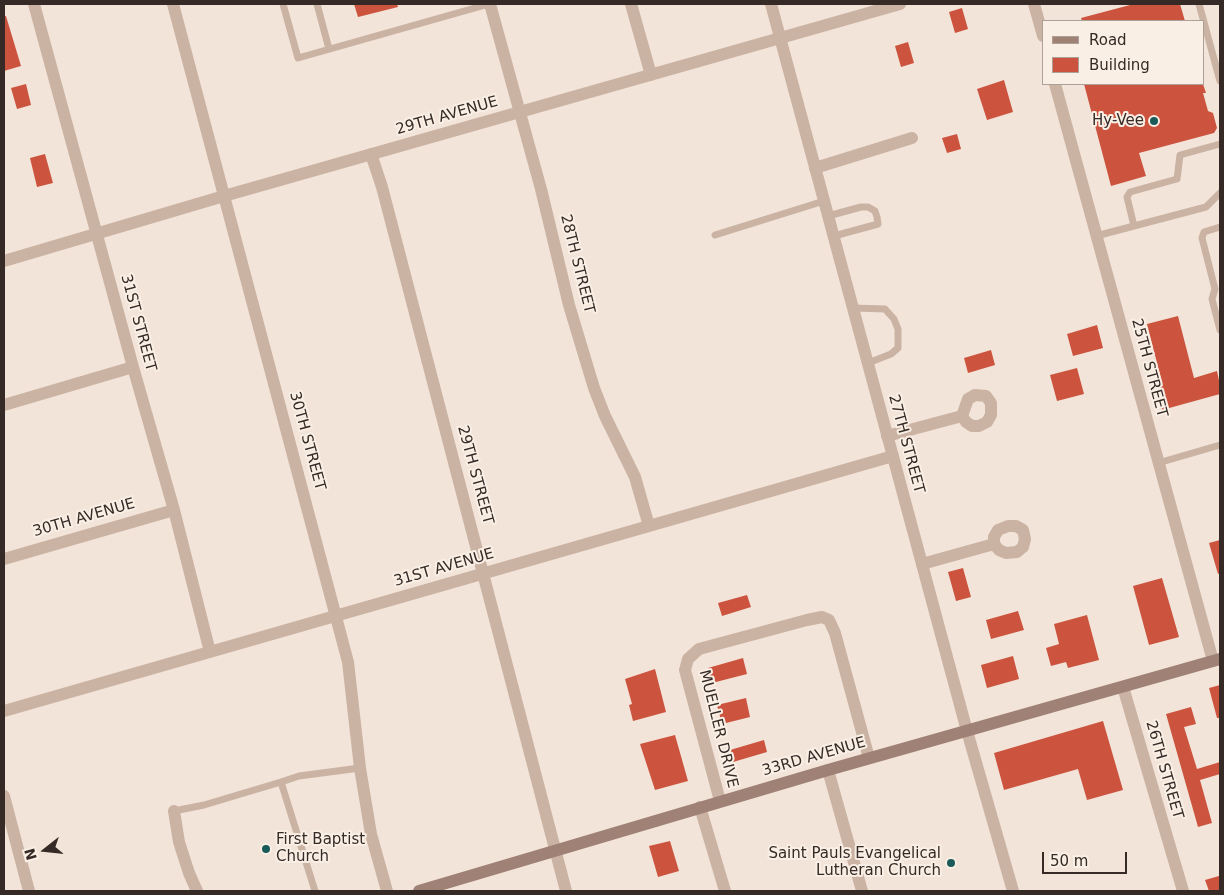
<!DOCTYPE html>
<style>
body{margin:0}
#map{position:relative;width:1224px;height:895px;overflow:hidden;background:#f3e4d9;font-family:"DejaVu Sans",sans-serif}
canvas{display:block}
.frame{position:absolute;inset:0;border:5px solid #362a26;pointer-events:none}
.legend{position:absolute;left:1042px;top:20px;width:162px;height:65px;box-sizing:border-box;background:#faefe5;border:1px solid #aca099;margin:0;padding:6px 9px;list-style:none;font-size:15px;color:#362a26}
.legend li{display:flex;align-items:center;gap:10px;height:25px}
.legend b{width:25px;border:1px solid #aca099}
.north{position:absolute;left:20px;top:825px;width:50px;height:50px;-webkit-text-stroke:4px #faefe5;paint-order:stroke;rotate:254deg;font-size:14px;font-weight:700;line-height:20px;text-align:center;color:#362a26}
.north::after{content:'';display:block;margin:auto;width:18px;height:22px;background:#362a26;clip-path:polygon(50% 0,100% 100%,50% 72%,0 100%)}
.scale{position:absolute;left:1042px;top:852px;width:85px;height:22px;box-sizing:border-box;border:2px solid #362a26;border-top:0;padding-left:6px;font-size:15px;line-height:18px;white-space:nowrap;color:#362a26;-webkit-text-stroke:4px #faefe5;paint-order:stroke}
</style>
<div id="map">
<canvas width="1224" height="895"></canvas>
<div class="frame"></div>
<ul class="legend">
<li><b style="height:6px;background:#9f8176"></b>Road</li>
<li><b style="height:14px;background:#cc533e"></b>Building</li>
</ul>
<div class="north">N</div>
<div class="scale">50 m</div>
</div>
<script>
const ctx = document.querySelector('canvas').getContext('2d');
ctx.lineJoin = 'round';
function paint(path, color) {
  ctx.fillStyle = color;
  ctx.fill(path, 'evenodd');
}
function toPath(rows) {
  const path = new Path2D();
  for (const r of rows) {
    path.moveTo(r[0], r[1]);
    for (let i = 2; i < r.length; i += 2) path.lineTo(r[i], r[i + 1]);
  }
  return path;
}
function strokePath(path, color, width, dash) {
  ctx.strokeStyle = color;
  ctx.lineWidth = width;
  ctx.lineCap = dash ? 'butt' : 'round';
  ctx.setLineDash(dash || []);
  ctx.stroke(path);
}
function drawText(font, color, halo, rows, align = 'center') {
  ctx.font = font + ' "DejaVu Sans",sans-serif';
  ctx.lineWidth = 4;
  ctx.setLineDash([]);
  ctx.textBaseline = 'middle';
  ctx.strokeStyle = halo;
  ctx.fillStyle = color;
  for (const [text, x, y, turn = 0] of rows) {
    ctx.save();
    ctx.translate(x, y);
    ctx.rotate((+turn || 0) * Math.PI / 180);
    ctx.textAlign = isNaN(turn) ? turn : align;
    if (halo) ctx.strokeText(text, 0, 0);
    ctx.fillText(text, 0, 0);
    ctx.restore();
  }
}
const building = toPath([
 [354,4,397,4,398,7,358,17],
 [1129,4,1180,4,1185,21,1082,21,1081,18,1130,5],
 [962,8,968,29,955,33,949,12],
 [4,16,6,16,21,66,4,71],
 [908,42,914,63,901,67,895,46],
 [1004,80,1013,112,987,120,977,89],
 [26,84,31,105,17,109,11,88],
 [1084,84,1203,84,1206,93,1203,93,1208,111,1213,113,1217,128,1214,133,1139,153,1146,176,1111,186],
 [957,134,961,149,947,153,942,138],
 [45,154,53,183,37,187,30,158],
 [1178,316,1194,378,1217,371,1220,385,1220,394,1162,410,1156,388,1163,386,1147,324],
 [1097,325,1103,348,1073,356,1067,334],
 [991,350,995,365,968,373,964,358],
 [1077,368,1084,394,1057,401,1050,375],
 [1220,540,1220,573,1218,574,1209,543],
 [963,568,971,597,956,601,948,572],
 [1162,578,1179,637,1149,645,1133,586],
 [747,595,751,607,722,616,718,603],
 [1018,611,1024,630,991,639,986,620],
 [1087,615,1099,660,1068,668,1066,662,1051,666,1046,648,1059,644,1054,624],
 [1013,656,1019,679,987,688,981,665],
 [743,658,747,674,712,683,708,668],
 [655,669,666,712,633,721,629,705,632,704,625,679],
 [1220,685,1220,718,1217,718,1209,688],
 [746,698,750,717,722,724,717,705],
 [1191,707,1196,724,1184,727,1197,769,1220,762,1220,774,1200,780,1212,823,1198,827,1166,714],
 [1103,721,1123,790,1087,800,1078,769,1004,790,994,753],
 [675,735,688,781,655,790,640,744],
 [764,740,767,752,733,762,730,750],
 [670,841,679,871,658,877,649,846],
 [1219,876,1220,891,1209,891,1205,880]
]);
const service = toPath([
 [283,4,298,58,489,4],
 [317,4,329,49],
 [1199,4,1220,81],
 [828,216,861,207,868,207,875,211,877,217,878,224,834,236],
 [1134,226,1127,197,1130,192,1177,179,1180,155,1220,144],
 [1220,227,1204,232,1202,238,1215,289,1212,299,1220,330],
 [715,235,824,201],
 [1096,236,1206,207,1220,193],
 [853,308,885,309,894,319,898,329,898,348,891,354,868,363],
 [1158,463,1220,445],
 [174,811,204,805,281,782],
 [315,891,281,782,299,776,360,768]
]);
const minor = toPath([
 [34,4,133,367,174,510,210,652],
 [173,4,348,662,360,768,371,834,387,891],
 [490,4,541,189,569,305,594,388,605,416,635,477,649,526],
 [631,4,651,75],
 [1034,4,1043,36],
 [1055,84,1213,661],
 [371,154,382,187,566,891],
 [815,168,912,138],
 [4,261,224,196,900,4],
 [975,395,986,396,991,403,991,415,987,422,979,426,972,426,966,422,962,416,968,399,975,395],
 [4,405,133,367],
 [887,436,962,416],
 [1008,526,1016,526,1023,530,1025,539,1023,547,1017,552,1006,553,999,550,994,544,994,537,998,530,1008,526],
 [4,559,174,510],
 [922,564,994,544],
 [1123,687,1183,891],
 [4,711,893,456],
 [828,770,862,891],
 [4,796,29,891],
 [720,801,685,670,688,659,699,649,807,620,822,617,829,620,835,633,869,758],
 [700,807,725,891],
 [174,811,179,842,189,873,197,891]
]);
const tertiary = toPath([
 [771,4,967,731,1013,891]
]);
const secondary = toPath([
 [419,891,828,770,1220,659]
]);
const markers = [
 [1154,121,5,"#1a5a58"],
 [266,849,5,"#1a5a58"],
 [951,863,5,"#1a5a58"]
];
const streetNames = [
 ["29TH AVENUE",447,116,-16],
 ["28TH STREET",577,264,76],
 ["31ST STREET",138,323,75],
 ["25TH STREET",1149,368,75],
 ["30TH STREET",307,441,75],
 ["27TH STREET",906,444,75],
 ["29TH STREET",475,475,75],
 ["30TH AVENUE",84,518,-16],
 ["31ST AVENUE",444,568,-16],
 ["MUELLER DRIVE",718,729,76],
 ["33RD AVENUE",814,757,-16],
 ["26TH STREET",1164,770,74]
];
const poiNames = [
 ["Hy-Vee",1144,121],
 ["First Baptist",276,840,"left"],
 ["Church",276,857,"left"],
 ["Saint Pauls Evangelical",941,854],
 ["Lutheran Church",941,871]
];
paint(building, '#cc533e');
strokePath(service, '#cbb3a4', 7);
strokePath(minor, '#cbb3a4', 12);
strokePath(tertiary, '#cbb3a4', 12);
strokePath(secondary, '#9f8176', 12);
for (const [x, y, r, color] of markers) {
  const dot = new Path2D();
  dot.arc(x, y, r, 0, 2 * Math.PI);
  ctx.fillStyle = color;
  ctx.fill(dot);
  strokePath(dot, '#faefe5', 2);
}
drawText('15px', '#362a26', '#faefe5', streetNames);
drawText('15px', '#362a26', '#faefe5', poiNames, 'right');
</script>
